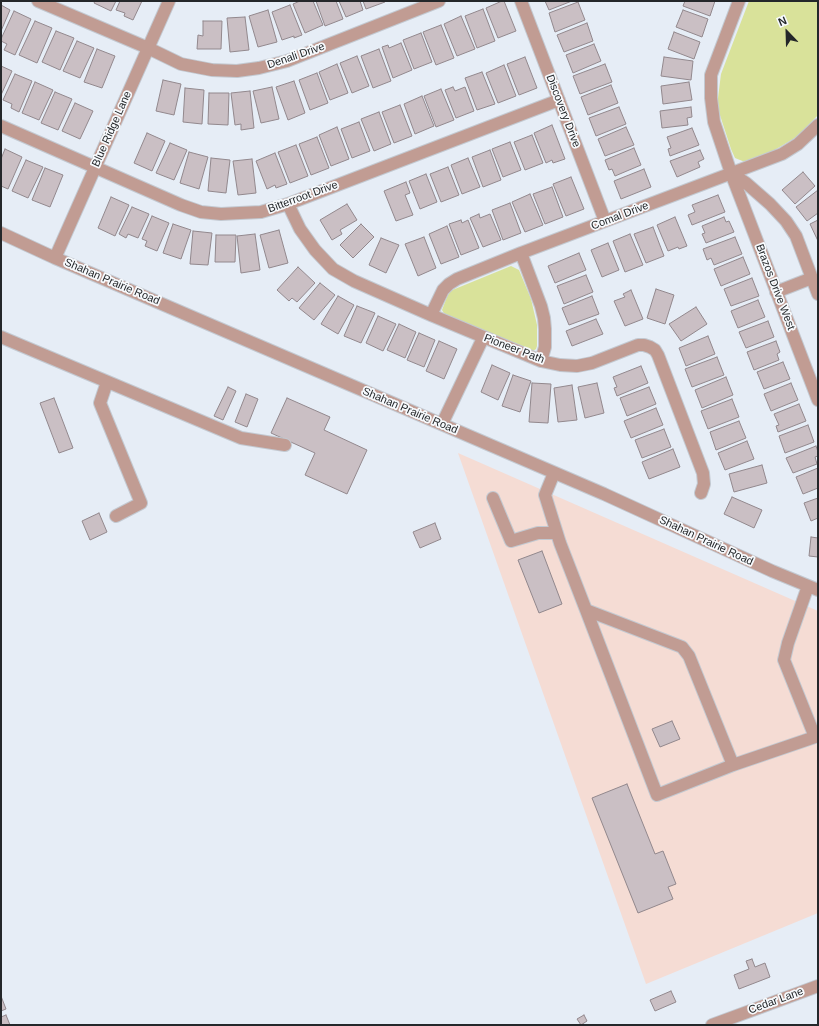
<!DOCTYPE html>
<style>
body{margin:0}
#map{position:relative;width:819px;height:1026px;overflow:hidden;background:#e6edf6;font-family:Helvetica,sans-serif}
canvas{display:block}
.frame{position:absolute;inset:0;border:2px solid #24272a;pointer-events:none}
.north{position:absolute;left:767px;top:12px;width:40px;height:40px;-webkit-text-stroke:3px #f7fafd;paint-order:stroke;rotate:337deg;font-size:11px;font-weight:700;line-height:16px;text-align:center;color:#24272a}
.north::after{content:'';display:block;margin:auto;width:14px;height:18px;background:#24272a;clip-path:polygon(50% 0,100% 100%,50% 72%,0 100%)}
</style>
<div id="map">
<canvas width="819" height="1026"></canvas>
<div class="frame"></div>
<div class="north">N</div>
</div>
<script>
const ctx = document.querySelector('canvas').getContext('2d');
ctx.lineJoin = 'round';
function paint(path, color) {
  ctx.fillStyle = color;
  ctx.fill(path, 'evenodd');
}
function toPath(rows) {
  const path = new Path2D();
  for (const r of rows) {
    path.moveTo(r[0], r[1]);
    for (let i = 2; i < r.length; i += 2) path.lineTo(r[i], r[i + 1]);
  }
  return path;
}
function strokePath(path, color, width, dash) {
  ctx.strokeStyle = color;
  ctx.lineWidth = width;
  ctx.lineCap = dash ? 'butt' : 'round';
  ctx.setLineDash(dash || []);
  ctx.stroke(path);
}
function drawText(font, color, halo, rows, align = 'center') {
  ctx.font = font + ' Helvetica,sans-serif';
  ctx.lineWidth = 3.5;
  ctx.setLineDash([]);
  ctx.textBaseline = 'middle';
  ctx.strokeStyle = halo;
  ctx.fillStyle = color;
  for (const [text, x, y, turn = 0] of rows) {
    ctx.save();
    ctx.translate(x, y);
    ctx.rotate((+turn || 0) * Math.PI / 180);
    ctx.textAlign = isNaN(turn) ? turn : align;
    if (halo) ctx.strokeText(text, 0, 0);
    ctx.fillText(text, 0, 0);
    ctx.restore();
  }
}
const industrial = toPath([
 [458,453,818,611,818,913,646,984]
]);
const green = toPath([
 [749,1,818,1,818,115,798,136,773,151,745,162,735,158,731,149,717,106,721,74],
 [511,266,519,270,531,299,537,325,537,346,536,349,530,353,445,315,442,310,447,297,450,291]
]);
const building = toPath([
 [95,1,116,1,111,11,94,3,95,1],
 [120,1,142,1,133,20,124,16,125,13,116,10,120,1],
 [300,1,313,1,323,25,305,33,293,4,300,1],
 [316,1,336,1,343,19,325,26,316,1],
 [339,1,360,1,363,10,346,17,339,1],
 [363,1,384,1,385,2,366,9,363,1],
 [502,1,504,1,516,31,498,38,486,8,502,1],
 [545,1,572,1,549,10,545,1],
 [685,1,715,1,710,16,683,6,685,1],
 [578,2,585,20,555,32,549,13,578,2],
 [1,5,10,10,1,31,1,5],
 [290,5,302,35,294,38,294,36,282,40,272,12,290,5],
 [483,9,495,41,477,48,465,16,483,9],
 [268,10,277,42,258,47,249,16,268,10],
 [683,10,708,19,702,37,676,27,683,10],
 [14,11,31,19,15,55,4,50,7,44,1,41,1,39,14,11],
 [461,16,475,49,457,56,444,24,461,16],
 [245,17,249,50,230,52,227,18,245,17],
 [35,21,52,28,37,63,19,55,35,21],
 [203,21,222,21,221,49,197,49,198,35,203,36,203,21],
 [587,23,593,41,564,52,557,35,587,23],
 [441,25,454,58,436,65,423,32,441,25],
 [56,31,74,38,60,70,42,62,56,31],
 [674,32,700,42,694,59,668,49,674,32],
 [421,33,432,62,414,69,403,40,421,33],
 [77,41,94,48,80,78,63,71,77,41],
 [401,43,412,70,393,78,382,47,388,45,389,48,401,43],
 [594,44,601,61,573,73,566,55,594,44],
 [97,49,115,56,102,88,84,82,97,49],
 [379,49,391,81,373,88,361,56,379,49],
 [357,56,369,86,352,93,340,63,357,56],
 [525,57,537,88,519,95,507,64,525,57],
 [664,57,693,61,691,80,661,76,664,57],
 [337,64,348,93,330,100,319,72,337,64],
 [605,64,612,82,580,94,573,76,605,64],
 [504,65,516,96,498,103,486,73,504,65],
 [1,66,12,71,1,95,1,66],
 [482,72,495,104,477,110,465,78,482,72],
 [317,73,328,103,310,110,299,80,317,73],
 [15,74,32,81,19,112,11,108,12,104,3,100,15,74],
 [163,80,181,84,174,115,156,111,163,80],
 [294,81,305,113,288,120,276,87,294,81],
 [35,82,53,90,39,120,22,113,35,82],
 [689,82,692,100,663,104,661,86,689,82],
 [611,85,618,103,588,115,581,97,611,85],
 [272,87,279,119,261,123,253,91,272,87],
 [453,87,455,91,465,87,474,111,456,118,445,90,453,87],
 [185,88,204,90,202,124,183,122,185,88],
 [441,89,454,120,436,127,424,96,441,89],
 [250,91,254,128,241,130,241,124,235,125,231,93,250,91],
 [55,92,72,99,58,130,41,123,55,92],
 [209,93,229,93,228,125,208,124,209,93],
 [422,96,434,126,415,134,404,104,422,96],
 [75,103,93,111,80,139,62,131,75,103],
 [400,105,412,136,394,143,382,112,400,105],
 [619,107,626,124,596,136,589,118,619,107],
 [691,107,692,117,687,118,688,125,662,128,660,111,691,107],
 [379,112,391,144,374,151,361,119,379,112],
 [359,122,370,151,352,158,341,129,359,122],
 [552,125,565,159,553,163,552,160,546,163,534,133,552,125],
 [337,127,349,159,331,166,319,135,337,127],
 [626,127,634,145,605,156,598,139,626,127],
 [692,128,699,145,670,156,668,149,671,148,667,137,692,128],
 [147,133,165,141,152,171,134,163,147,133],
 [532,135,543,163,525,170,514,142,532,135],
 [317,137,329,168,311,175,299,144,317,137],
 [510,142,521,170,503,177,492,149,510,142],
 [170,143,187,150,174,180,156,173,170,143],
 [296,145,308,176,290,183,278,152,296,145],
 [634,148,641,165,615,176,612,169,609,170,605,160,634,148],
 [5,149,22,157,8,189,1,186,1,159,5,149],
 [490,150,501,180,483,187,472,157,490,150],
 [700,150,704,159,698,162,700,167,677,177,670,161,700,150],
 [189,152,208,157,199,189,180,183,189,152],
 [275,153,287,184,276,188,275,185,267,189,256,161,275,153],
 [211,158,230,160,226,193,208,191,211,158],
 [468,158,480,187,462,194,451,165,468,158],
 [252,159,256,193,238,195,233,161,252,159],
 [26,160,43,167,28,198,12,191,26,160],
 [448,167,459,195,441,202,430,174,448,167],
 [45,168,63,175,50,207,32,200,45,168],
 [644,169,651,187,621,199,614,181,644,169],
 [803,172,815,186,795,204,782,190,803,172],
 [426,174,437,202,420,209,409,181,426,174],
 [571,177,584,209,566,216,553,184,571,177],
 [406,182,410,193,405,195,413,215,396,221,384,191,406,182],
 [552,187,563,217,545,224,533,194,552,187],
 [818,190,818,213,807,221,796,207,818,190],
 [530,194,543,225,525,232,512,202,530,194],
 [718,195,725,212,692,225,688,215,695,212,692,205,718,195],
 [111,197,129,205,115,236,98,228,111,197],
 [510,203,521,233,503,240,492,210,510,203],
 [347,204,357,220,340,230,342,234,332,240,320,220,347,204],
 [132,207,149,214,138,238,128,234,126,238,119,234,132,207],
 [479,214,480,218,490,214,501,240,483,247,470,218,479,214],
 [152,216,169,223,157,251,145,246,147,241,142,239,152,216],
 [675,217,687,246,679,249,678,247,668,251,657,225,675,217],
 [724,217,726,222,729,221,734,232,706,243,702,234,705,233,702,226,724,217],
 [461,220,462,223,468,220,479,248,461,255,449,224,461,220],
 [818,220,818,241,810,224,818,220],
 [173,224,191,230,181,259,163,253,173,224],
 [361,224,374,237,353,258,340,245,361,224],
 [447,226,459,257,441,264,429,234,447,226],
 [653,227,664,256,646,263,634,234,653,227],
 [279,230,288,263,269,268,260,235,279,230],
 [193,231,212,233,208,265,190,264,193,231],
 [255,234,260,270,241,273,237,236,255,234],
 [630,234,643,265,625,272,613,241,630,234],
 [216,235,236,235,235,262,215,262,216,235],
 [424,237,436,268,418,276,405,244,424,237],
 [735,237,742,254,714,265,711,258,707,260,703,249,735,237],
 [381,238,399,245,386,273,369,265,381,238],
 [608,243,619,270,602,277,591,250,608,243],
 [579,253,586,270,555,283,548,266,579,253],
 [743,257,750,274,721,286,714,269,743,257],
 [298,267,315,283,297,302,292,298,289,301,277,290,298,267],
 [586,275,593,292,564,304,557,286,586,275],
 [752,278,759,296,731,306,724,289,752,278],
 [320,283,335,295,314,320,299,308,320,283],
 [656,289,674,295,665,324,647,318,656,289],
 [631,290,643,319,625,326,614,301,625,297,623,294,631,290],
 [338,296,354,305,338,334,321,324,338,296],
 [592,296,599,314,569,325,562,308,592,296],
 [758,300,765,317,738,328,731,311,758,300],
 [357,306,375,313,361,343,344,336,357,306],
 [696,307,707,324,681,341,669,324,696,307],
 [378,316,396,324,383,351,366,343,378,316],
 [596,319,603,334,572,346,566,331,596,319],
 [768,321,774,337,746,348,739,332,768,321],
 [399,324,416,332,405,358,387,350,399,324],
 [419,333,435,340,424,367,407,360,419,333],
 [708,336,715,354,686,366,679,348,708,336],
 [439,341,457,349,444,379,426,371,439,341],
 [776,341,780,352,777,354,779,360,754,370,747,352,776,341],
 [717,357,724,375,692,387,685,369,717,357],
 [783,362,790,379,764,389,757,372,783,362],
 [492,365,510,373,498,400,481,392,492,365],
 [641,366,648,383,617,396,614,388,617,387,613,377,641,366],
 [513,375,531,381,520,412,502,406,513,375],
 [726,377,733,395,702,408,695,390,726,377],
 [532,383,551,384,548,423,529,422,532,383],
 [597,383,604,413,585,418,578,387,597,383],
 [791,383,798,400,771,411,764,394,791,383],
 [572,385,577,420,558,422,554,388,572,385],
 [228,387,236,391,223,420,214,416,228,387],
 [649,387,656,404,627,416,620,398,649,387],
 [246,394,258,399,247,427,235,422,246,394],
 [54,398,73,448,59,453,40,403,54,398],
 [287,398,330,417,324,430,367,450,347,494,305,475,315,453,271,433,287,398],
 [732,399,739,417,708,429,701,411,732,399],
 [799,404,806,421,778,432,776,426,779,425,774,414,799,404],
 [656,408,663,425,631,438,624,421,656,408],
 [739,421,746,438,716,450,710,432,739,421],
 [808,425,814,442,785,453,779,436,808,425],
 [664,429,671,447,642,458,635,440,664,429],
 [747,441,754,459,725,470,718,453,747,441],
 [816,446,818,452,818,456,815,457,817,464,793,473,786,458,816,446],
 [673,449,680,467,649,479,642,462,673,449],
 [762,465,767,483,734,492,729,474,762,465],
 [818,468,818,488,803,494,796,477,818,468],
 [732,497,762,510,754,528,724,514,732,497],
 [818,498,818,518,811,521,804,503,818,498],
 [99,513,107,532,90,540,82,521,99,513],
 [435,523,441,539,420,548,413,532,435,523],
 [811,537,818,538,818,557,809,556,811,537],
 [542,551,562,604,539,613,518,560,542,551],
 [672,721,680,739,660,747,652,729,672,721],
 [627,784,655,854,663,851,676,884,668,887,673,899,638,913,592,798,627,784],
 [752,959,755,967,765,963,770,977,739,989,734,975,749,969,746,961,752,959],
 [671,991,676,1002,655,1011,650,1000,671,991],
 [1,996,6,1009,1,1011,1,996],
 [6,1015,10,1025,1,1025,1,1017,6,1015],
 [584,1015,587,1021,581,1025,577,1019,584,1015]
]);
const minor = toPath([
 [38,1,148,48,181,64,212,70,237,71,259,68,287,61,439,1],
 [521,1,605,221],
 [739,1,711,75,711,98,714,122,731,173,818,400],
 [1,126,181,205,201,212,221,214,240,213,261,212,288,204,559,100],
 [731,173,746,183,770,204,786,221,796,236,818,294],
 [288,204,300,229,315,250,333,269,354,281,431,315,541,361,560,365,577,366,592,363,638,345,644,345,650,347,655,350,658,355,703,473,704,484,701,493],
 [1,233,55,258,604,494,772,571,818,590],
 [521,253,541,306,544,318,545,329,545,347,541,361],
 [55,258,169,1],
 [776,292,812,278],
 [431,315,443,290,449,284,457,279,521,253,782,154,798,144,818,125],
 [1,337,241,438,285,445],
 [107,382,100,403,141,503,116,516],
 [442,424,483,338],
 [554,473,545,495,560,543,586,610,657,795,733,765,689,656,682,647,586,610],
 [493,498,511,541,538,533,557,533],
 [733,765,815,737,784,660,788,643,808,586],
 [712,1025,818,986]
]);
const streetNames = [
 ["Denali Drive",296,56,-19],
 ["Discovery Drive",563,111,69],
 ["Blue Ridge Lane",112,129,-66],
 ["Bitterroot Drive",303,197,-20],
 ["Comal Drive",620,216,-21],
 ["Shahan Prairie Road",112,282,23],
 ["Brazos Drive West",775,287,69],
 ["Pioneer Path",514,349,21],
 ["Shahan Prairie Road",410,411,23],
 ["Shahan Prairie Road",706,541,25],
 ["Cedar Lane",776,1001,-20]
];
paint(industrial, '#f5dcd4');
paint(green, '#d9e29a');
paint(building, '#cabfc4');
strokePath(building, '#92888d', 1);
strokePath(minor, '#c3c9d1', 14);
strokePath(minor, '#c19c93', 12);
drawText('11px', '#24272a', '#f7fafd', streetNames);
</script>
